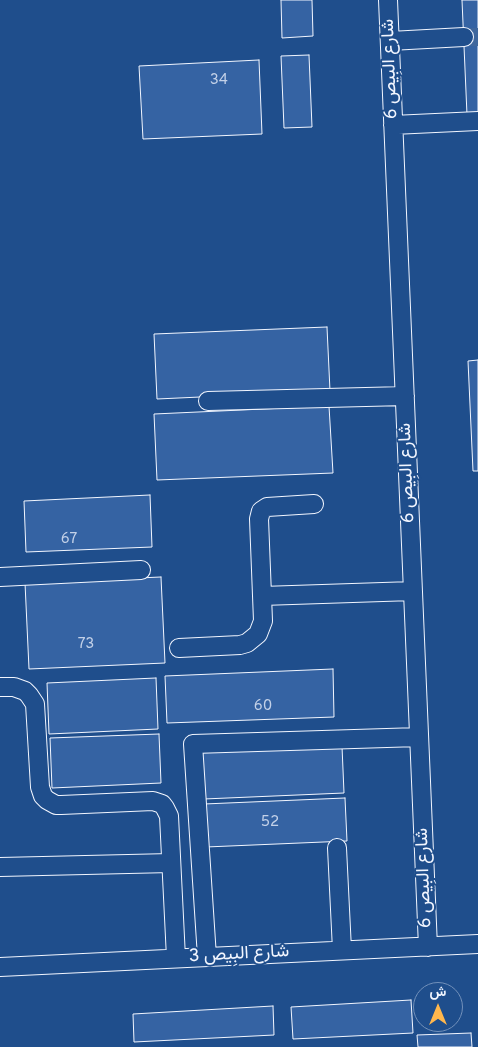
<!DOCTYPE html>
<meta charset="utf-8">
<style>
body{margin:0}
#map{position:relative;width:478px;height:1047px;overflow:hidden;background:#1f4e8c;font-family:Overpass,Vazirmatn,sans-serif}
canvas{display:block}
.north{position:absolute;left:413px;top:982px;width:50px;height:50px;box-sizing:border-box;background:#1f4e8c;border:1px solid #7391ba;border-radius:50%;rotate:0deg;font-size:14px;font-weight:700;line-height:20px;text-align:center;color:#f2f6ff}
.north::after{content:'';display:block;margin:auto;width:18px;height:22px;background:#ffb74d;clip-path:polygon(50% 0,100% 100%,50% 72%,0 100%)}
</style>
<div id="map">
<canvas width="478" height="1047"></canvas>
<div class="north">ش</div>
</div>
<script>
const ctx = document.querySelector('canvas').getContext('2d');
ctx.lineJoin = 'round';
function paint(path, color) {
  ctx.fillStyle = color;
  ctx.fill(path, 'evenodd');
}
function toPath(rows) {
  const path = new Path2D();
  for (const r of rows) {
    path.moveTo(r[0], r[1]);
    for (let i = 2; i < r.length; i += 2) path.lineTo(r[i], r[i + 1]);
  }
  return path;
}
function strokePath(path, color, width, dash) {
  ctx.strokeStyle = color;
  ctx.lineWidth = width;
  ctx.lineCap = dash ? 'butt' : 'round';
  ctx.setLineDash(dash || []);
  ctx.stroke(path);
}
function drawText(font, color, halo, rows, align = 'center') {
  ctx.font = font + ' Overpass,Vazirmatn,sans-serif';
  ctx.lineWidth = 4;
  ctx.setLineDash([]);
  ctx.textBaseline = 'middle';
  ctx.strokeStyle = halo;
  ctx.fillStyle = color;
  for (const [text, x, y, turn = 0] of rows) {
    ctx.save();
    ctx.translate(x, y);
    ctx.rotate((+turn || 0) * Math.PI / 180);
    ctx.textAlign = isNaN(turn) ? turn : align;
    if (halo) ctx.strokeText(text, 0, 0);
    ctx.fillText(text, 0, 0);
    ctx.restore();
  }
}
const building = toPath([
 [281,0,312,0,313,36,282,38,281,0],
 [462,0,478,0,478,114,467,115,462,0],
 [309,55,312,127,284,128,281,56,309,55],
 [259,60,262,134,143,139,139,66,259,60],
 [327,327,330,391,157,399,154,334,327,327],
 [478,360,478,471,473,471,468,361,478,360],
 [329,406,333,473,157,480,154,414,329,406],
 [150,495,152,547,26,552,24,501,150,495],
 [161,577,165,663,29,669,25,583,161,577],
 [333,669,334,717,167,723,165,676,333,669],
 [156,678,158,729,49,734,47,683,156,678],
 [159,734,161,783,52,788,50,738,159,734],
 [342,746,344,793,204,799,202,752,342,746],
 [345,798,347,841,206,847,204,804,345,798],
 [411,1000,413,1033,293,1039,291,1007,411,1000],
 [273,1006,274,1035,134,1042,133,1014,273,1006],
 [471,1033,472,1047,418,1047,417,1035,471,1033]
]);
const minorTunnel = toPath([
 [464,37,478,37]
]);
const minor = toPath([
 [388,0,428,947],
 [390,41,464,37],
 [393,125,478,121],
 [208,401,405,396],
 [0,577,141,570],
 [262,596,413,591],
 [179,648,240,645,247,643,258,634,263,621,259,519,261,511,267,507,314,504],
 [0,687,14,687,25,691,29,695,35,704,40,787,43,796,47,800,56,805,61,805,153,801,162,804,165,808,169,816,176,958],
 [337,848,342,950],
 [0,867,171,863],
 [207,957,193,744,419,737],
 [0,967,478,944]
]);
const numberNames = [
 ["34",219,81],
 ["67",69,540],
 ["73",86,645],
 ["60",263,707],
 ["52",270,823]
];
const streetNames = [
 ["شارع البِيص 6",391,69,-92],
 ["شارع البِيص 6",408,473,-92],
 ["شارع البِيص 6",425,878,-92],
 ["شارع البِيص 3",239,955,-3]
];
paint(building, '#3563a3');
strokePath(building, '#f2f6ff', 1);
strokePath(minorTunnel, '#3f679d', 18, [18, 9]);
strokePath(minor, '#f2f6ff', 20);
strokePath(minor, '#1f4e8c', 18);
drawText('15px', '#c3d1e8', null, numberNames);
drawText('18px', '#f2f6ff', '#1f4e8c', streetNames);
</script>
